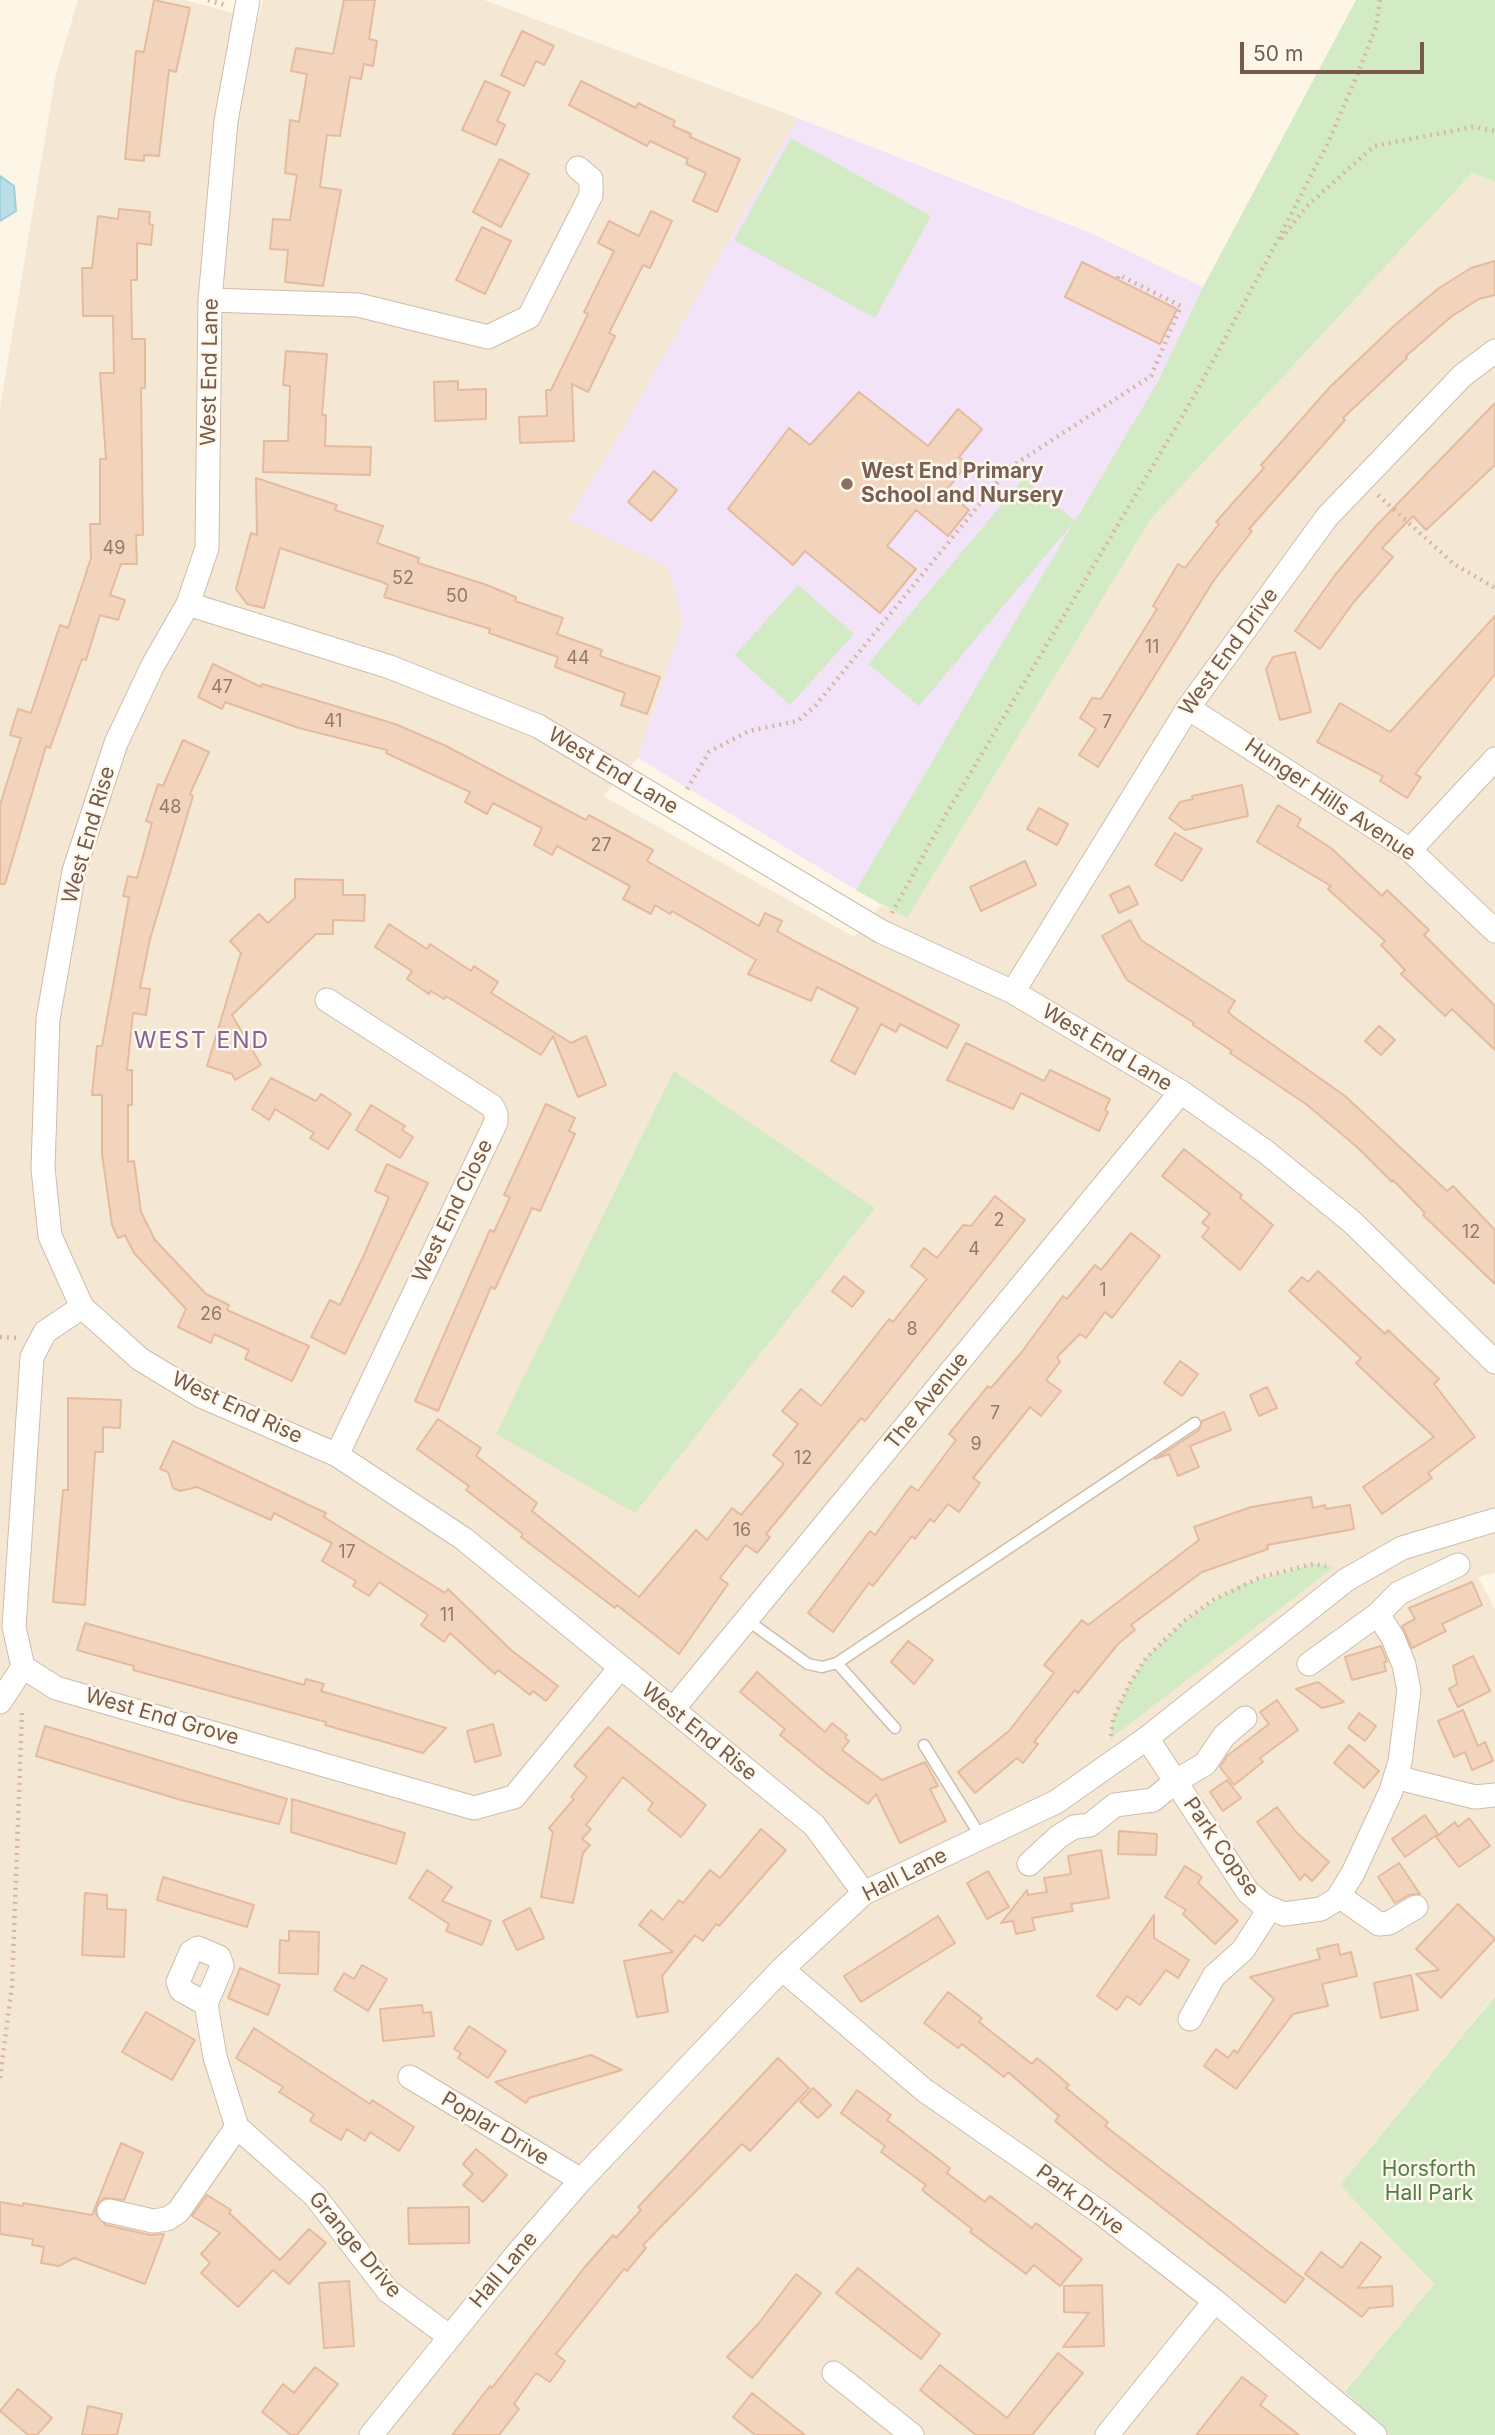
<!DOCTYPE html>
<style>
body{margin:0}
#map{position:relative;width:1495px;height:2435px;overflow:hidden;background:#fdf5e6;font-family:Inter,sans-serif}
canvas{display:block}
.scale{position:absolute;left:1240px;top:42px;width:184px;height:32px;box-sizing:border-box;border:4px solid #775b4a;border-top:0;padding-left:9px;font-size:21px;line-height:24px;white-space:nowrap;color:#775b4a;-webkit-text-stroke:5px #fff8ed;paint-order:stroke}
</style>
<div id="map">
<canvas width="1495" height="2435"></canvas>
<div class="scale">50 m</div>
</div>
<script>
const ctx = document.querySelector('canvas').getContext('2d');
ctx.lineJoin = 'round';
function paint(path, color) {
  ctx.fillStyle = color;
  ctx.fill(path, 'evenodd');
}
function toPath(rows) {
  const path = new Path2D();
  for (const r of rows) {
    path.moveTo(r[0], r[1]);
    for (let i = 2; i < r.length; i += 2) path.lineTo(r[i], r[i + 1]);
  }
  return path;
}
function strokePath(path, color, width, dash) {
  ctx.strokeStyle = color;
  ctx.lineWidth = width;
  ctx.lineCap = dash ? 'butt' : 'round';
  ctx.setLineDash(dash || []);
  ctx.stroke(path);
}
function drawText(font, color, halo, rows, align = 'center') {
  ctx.font = font + ' Inter,sans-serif';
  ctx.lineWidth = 5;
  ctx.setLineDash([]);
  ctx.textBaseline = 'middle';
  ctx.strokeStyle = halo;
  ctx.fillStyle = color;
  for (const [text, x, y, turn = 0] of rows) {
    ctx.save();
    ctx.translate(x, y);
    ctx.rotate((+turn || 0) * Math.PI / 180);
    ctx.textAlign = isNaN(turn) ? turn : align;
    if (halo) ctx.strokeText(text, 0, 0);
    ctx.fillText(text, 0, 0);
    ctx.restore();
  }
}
const residential = toPath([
 [78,0,185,0,258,20,263,0,484,0,798,118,612,448,568,519,668,567,683,621,638,758,603,796,854,937,881,905,907,917,1151,519,1472,173,1495,182,1495,1573,1478,1577,1495,1609,1495,1995,1340,2185,1434,2284,1345,2390,1390,2435,0,2435,0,407,56,74]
]);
const education = toPath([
 [798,118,1093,234,1203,287,1156,385,881,905,638,758,683,621,668,567,568,519,612,448]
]);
const green = toPath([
 [1356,0,1495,0,1495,182,1472,173,1151,519,907,918,856,890,1074,522,919,706,868,664,1024,478,1075,521,1156,385,1203,287],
 [791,138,931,216,875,318,734,240],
 [798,585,854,634,790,705,735,655],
 [674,1071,875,1208,635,1513,496,1434],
 [1313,1564,1334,1567,1110,1739,1113,1719,1130,1683,1146,1658,1184,1621,1237,1586],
 [1495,1996,1495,2435,1390,2435,1345,2391,1434,2284,1340,2185]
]);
const water = toPath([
 [0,176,14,186,16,211,0,221,0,176]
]);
const building = toPath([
 [154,0,190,8,176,72,169,70,159,156,144,155,144,161,125,159,136,51,144,52,154,0],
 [344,0,375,0,369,39,377,41,373,66,364,64,361,79,350,77,340,136,327,135,320,187,341,190,323,286,285,282,288,250,270,249,273,219,290,220,297,175,285,173,290,120,299,122,307,74,291,71,296,48,333,54,344,0],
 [522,31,554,46,544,65,536,61,524,86,501,75,522,31],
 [485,81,510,92,497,121,505,125,496,145,462,130,485,81],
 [581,81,636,108,638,103,675,121,673,126,691,134,690,137,740,159,717,212,693,201,706,173,686,164,688,159,650,141,647,146,569,105,581,81],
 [500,159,529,174,501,227,473,212,500,159],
 [119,209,150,212,149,224,153,225,151,245,137,243,137,280,131,280,132,339,145,339,145,388,141,388,143,535,136,535,137,564,121,564,110,595,125,600,118,620,100,615,86,660,82,659,50,748,46,746,5,884,0,884,0,805,21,738,10,735,18,709,31,713,60,625,68,628,91,558,90,524,100,524,100,459,106,459,100,373,114,373,113,316,83,316,82,268,92,268,98,216,118,219,119,209],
 [651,211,672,221,650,268,643,265,609,333,615,336,588,392,572,384,574,441,520,443,519,417,547,416,546,390,551,390,588,314,584,312,614,251,598,243,609,221,639,236,651,211],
 [482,227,511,241,485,294,456,280,482,227],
 [1495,261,1495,295,1479,299,1452,316,1406,356,1407,358,1343,418,1345,420,1249,529,1252,531,1214,580,1098,767,1079,755,1096,729,1080,718,1092,698,1101,699,1157,609,1153,606,1178,564,1185,568,1219,524,1216,522,1264,468,1261,465,1330,387,1395,325,1439,288,1471,268,1495,261],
 [1082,262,1177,309,1160,344,1065,297,1082,262],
 [286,351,327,354,322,415,326,415,325,446,371,447,370,475,263,472,264,441,288,441,290,386,283,385,286,351],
 [458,381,458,390,486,389,486,419,435,421,434,382,458,381],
 [859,392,928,446,958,409,982,429,959,457,967,464,946,491,969,510,948,536,916,510,887,546,916,569,880,613,805,551,793,565,728,509,789,428,810,445,859,392],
 [1495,403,1495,465,1426,530,1413,516,1382,548,1393,557,1353,603,1320,649,1295,631,1335,575,1376,526,1495,403],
 [654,471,677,490,651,521,628,502,654,471],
 [256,478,337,505,335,510,383,526,377,543,419,558,418,563,484,584,516,597,515,601,563,618,557,634,602,650,600,656,660,677,647,714,621,705,625,693,555,667,558,657,489,633,490,629,384,597,388,585,382,582,280,548,264,608,247,604,236,589,251,533,257,535,256,478],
 [1495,616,1495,674,1415,774,1421,777,1407,798,1380,781,1383,776,1317,742,1340,703,1390,732,1495,616],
 [1295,652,1311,712,1280,720,1266,669,1273,657,1295,652],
 [213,664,261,687,262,684,395,724,444,745,586,820,589,815,653,850,647,861,759,926,765,913,782,921,777,931,798,943,959,1025,947,1048,900,1024,896,1032,881,1024,855,1074,831,1061,858,1008,817,987,811,1001,748,974,756,960,672,911,670,914,655,905,651,914,623,899,630,886,557,846,552,855,534,845,542,828,493,803,487,814,465,802,470,792,386,753,387,750,299,728,225,702,222,709,198,697,213,664],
 [183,740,209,752,190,794,193,796,150,939,140,988,150,989,146,1015,133,1013,127,1070,132,1070,132,1105,128,1105,128,1162,134,1161,141,1212,155,1240,206,1294,229,1305,227,1310,309,1346,292,1381,245,1359,249,1350,214,1334,211,1343,178,1327,186,1309,134,1253,125,1235,118,1238,112,1225,102,1154,102,1095,92,1095,97,1046,102,1046,129,897,123,896,128,876,137,878,152,823,146,821,158,784,163,786,183,740],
 [1242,785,1248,816,1185,830,1169,818,1180,802,1193,799,1192,796,1242,785],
 [1278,805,1301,819,1297,826,1331,848,1382,896,1387,890,1429,930,1424,935,1495,1006,1495,1050,1452,1009,1445,1016,1401,974,1405,970,1381,945,1385,941,1328,889,1331,886,1257,842,1278,805],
 [1039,808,1068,824,1057,845,1027,829,1039,808],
 [1175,833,1202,849,1182,881,1155,865,1175,833],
 [1025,861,1036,885,981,911,970,887,1025,861],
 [295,879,343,880,343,895,365,895,364,921,333,920,333,934,316,934,232,1015,261,1065,235,1080,232,1074,207,1066,241,953,230,941,259,914,268,923,295,898,295,879],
 [1129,886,1138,904,1119,913,1110,895,1129,886],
 [1130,920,1141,940,1235,1001,1228,1012,1235,1018,1345,1096,1447,1191,1453,1186,1495,1230,1495,1284,1423,1215,1425,1213,1393,1180,1392,1182,1357,1147,1306,1104,1230,1053,1232,1051,1193,1025,1194,1023,1127,980,1102,936,1130,920],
 [389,924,427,949,430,944,471,971,474,966,498,982,491,993,571,1043,586,1036,606,1085,578,1097,553,1036,541,1055,446,996,444,999,431,991,429,994,407,979,412,971,375,947,389,924],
 [1379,1026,1395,1040,1381,1055,1365,1041,1379,1026],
 [966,1043,1044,1081,1050,1070,1110,1099,1105,1110,1108,1112,1099,1131,1021,1093,1013,1109,947,1080,966,1043],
 [271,1078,316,1101,321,1094,351,1114,328,1149,310,1138,314,1133,275,1109,269,1120,252,1109,271,1078],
 [546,1104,575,1118,569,1131,575,1134,540,1211,532,1208,495,1289,491,1287,438,1411,415,1401,490,1230,494,1232,510,1197,504,1195,546,1104],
 [371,1105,405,1126,402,1130,413,1137,400,1158,356,1130,371,1105],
 [1184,1149,1242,1195,1240,1198,1273,1225,1240,1270,1202,1237,1209,1228,1202,1223,1210,1214,1162,1176,1184,1149],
 [387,1164,428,1183,345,1354,311,1337,330,1300,340,1305,364,1255,389,1197,375,1191,387,1164],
 [995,1196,1025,1220,865,1421,861,1418,766,1534,770,1537,757,1553,746,1545,720,1578,728,1584,679,1654,617,1605,615,1608,521,1537,523,1534,466,1490,469,1486,417,1449,438,1419,481,1448,476,1456,537,1503,532,1511,639,1597,696,1530,707,1540,732,1508,741,1515,784,1464,773,1455,798,1424,782,1411,801,1389,821,1406,889,1319,893,1322,927,1279,911,1266,924,1248,937,1258,963,1225,971,1226,995,1196],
 [1131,1233,1160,1256,1112,1318,1105,1312,1086,1338,1080,1334,1057,1357,1060,1362,1046,1380,1061,1391,1041,1416,1030,1407,973,1478,980,1483,959,1512,948,1504,934,1522,930,1519,915,1539,912,1536,873,1586,869,1583,833,1632,808,1613,870,1531,875,1535,911,1486,918,1491,956,1440,949,1434,988,1386,991,1388,1021,1353,1063,1296,1067,1299,1095,1265,1101,1270,1131,1233],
 [1318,1271,1385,1334,1388,1330,1439,1379,1434,1384,1475,1437,1428,1473,1432,1478,1382,1514,1363,1487,1434,1437,1356,1363,1361,1358,1289,1291,1302,1277,1308,1282,1318,1271],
 [844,1276,864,1292,852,1307,832,1291,844,1276],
 [1180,1361,1198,1374,1182,1396,1164,1383,1180,1361],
 [1267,1387,1277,1408,1259,1416,1250,1395,1267,1387],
 [68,1398,121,1400,120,1428,103,1427,103,1452,95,1452,85,1605,53,1602,63,1490,68,1490,68,1398],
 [1224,1412,1231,1430,1190,1446,1199,1467,1178,1476,1169,1454,1155,1459,1199,1430,1202,1421,1224,1412],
 [173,1441,326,1513,324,1517,445,1593,448,1589,511,1650,558,1686,546,1701,533,1691,530,1695,498,1670,495,1674,450,1633,444,1642,421,1625,428,1615,379,1582,369,1596,353,1586,356,1581,322,1561,332,1543,274,1513,271,1520,197,1487,180,1491,173,1488,168,1472,160,1469,173,1441],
 [1311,1497,1313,1508,1325,1505,1326,1509,1350,1505,1354,1529,1267,1545,1268,1549,1202,1572,1131,1625,1135,1630,1118,1644,1078,1693,1075,1690,1034,1742,1038,1744,1023,1763,1017,1758,975,1793,958,1772,1009,1731,1054,1673,1044,1665,1082,1620,1088,1625,1199,1540,1194,1527,1251,1507,1311,1497],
 [1472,1582,1482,1605,1442,1624,1446,1631,1412,1648,1402,1626,1415,1619,1409,1608,1472,1582],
 [85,1623,304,1685,306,1679,324,1684,321,1691,446,1728,423,1753,325,1725,326,1722,133,1670,134,1666,77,1650,85,1623],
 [908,1641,933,1660,914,1684,891,1662,908,1641],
 [1381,1646,1387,1661,1384,1663,1386,1671,1352,1680,1345,1657,1381,1646],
 [1473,1656,1490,1691,1458,1707,1449,1689,1457,1684,1453,1666,1473,1656],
 [757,1672,825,1732,832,1723,847,1735,845,1738,849,1741,842,1750,882,1780,925,1762,938,1786,930,1789,946,1821,900,1843,876,1794,868,1804,824,1771,780,1735,785,1729,740,1692,757,1672],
 [1318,1682,1344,1702,1322,1708,1296,1689,1318,1682],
 [1277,1700,1298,1730,1260,1758,1263,1762,1234,1785,1220,1767,1227,1756,1269,1724,1260,1712,1277,1700],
 [1463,1710,1478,1746,1485,1742,1493,1761,1472,1770,1465,1752,1454,1757,1438,1721,1463,1710],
 [1359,1713,1376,1726,1365,1741,1348,1728,1359,1713],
 [493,1724,501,1755,475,1762,467,1731,493,1724],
 [45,1726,287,1799,279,1824,181,1800,36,1756,45,1726],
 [608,1727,706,1805,681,1837,648,1810,653,1803,623,1777,586,1825,591,1829,582,1839,590,1845,583,1853,573,1903,541,1897,553,1832,549,1828,574,1799,571,1797,587,1777,574,1766,608,1727],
 [1349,1745,1379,1771,1364,1788,1334,1763,1349,1745],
 [1227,1780,1241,1798,1223,1811,1210,1792,1227,1780],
 [292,1799,405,1833,396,1864,291,1832,292,1799],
 [1277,1807,1296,1832,1329,1862,1312,1881,1305,1874,1300,1880,1257,1822,1277,1807],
 [1425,1815,1438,1834,1405,1857,1392,1839,1425,1815],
 [1469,1818,1490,1846,1459,1867,1436,1837,1455,1822,1458,1827,1469,1818],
 [761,1829,786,1850,719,1926,716,1924,703,1941,695,1935,662,1976,668,2012,637,2017,624,1961,673,1952,639,1925,651,1910,663,1920,679,1900,683,1903,710,1870,720,1878,761,1829],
 [1119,1831,1157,1834,1156,1855,1118,1854,1119,1831],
 [1101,1850,1109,1898,1071,1904,1073,1911,1032,1918,1035,1930,1016,1934,1013,1921,1001,1923,1027,1890,1028,1895,1047,1892,1044,1878,1071,1874,1068,1856,1101,1850],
 [1399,1863,1420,1894,1409,1895,1395,1903,1378,1877,1399,1863],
 [1185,1866,1202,1877,1198,1883,1238,1921,1215,1944,1183,1914,1186,1910,1165,1897,1185,1866],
 [427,1870,452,1887,442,1901,491,1921,482,1945,446,1931,449,1924,409,1898,427,1870],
 [988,1871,1009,1907,987,1919,967,1883,988,1871],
 [163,1877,254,1905,247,1927,157,1900,163,1877],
 [85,1893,107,1895,107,1909,126,1910,124,1957,82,1955,85,1893],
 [1458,1904,1495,1939,1441,1998,1416,1974,1439,1970,1416,1949,1458,1904],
 [530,1908,544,1938,517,1950,503,1921,530,1908],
 [1154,1915,1154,1938,1189,1960,1178,1978,1166,1970,1140,2005,1127,1996,1117,2010,1097,1996,1154,1915],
 [938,1916,955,1943,861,2002,844,1976,938,1916],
 [289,1931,319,1932,318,1974,279,1973,280,1940,289,1941,289,1931],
 [1338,1944,1340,1955,1351,1952,1357,1976,1322,1984,1328,2006,1293,2014,1236,2089,1204,2066,1216,2049,1228,2058,1234,2050,1237,2053,1274,1999,1250,1977,1320,1959,1317,1949,1338,1944],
 [362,1965,387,1979,368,2011,334,1990,344,1973,354,1979,362,1965],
 [240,1968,280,1985,268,2015,228,1998,240,1968],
 [1411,1975,1418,2010,1381,2018,1374,1983,1411,1975],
 [948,1992,982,2018,979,2022,1032,2064,1037,2058,1053,2071,1069,2085,1066,2088,1108,2122,1105,2126,1304,2279,1285,2303,1096,2156,1055,2121,1059,2116,1008,2072,1004,2077,962,2044,958,2048,924,2023,948,1992],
 [422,2005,423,2013,431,2012,434,2036,383,2041,380,2009,422,2005],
 [146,2012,195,2040,172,2080,122,2052,146,2012],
 [469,2026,506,2051,488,2078,458,2058,461,2053,454,2049,469,2026],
 [254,2028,370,2104,372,2100,414,2127,399,2151,370,2132,365,2141,347,2129,341,2140,310,2121,314,2114,279,2092,283,2087,236,2058,254,2028],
 [591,2055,622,2070,529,2098,526,2103,495,2082,591,2055],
 [778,2058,809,2088,750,2151,742,2144,643,2245,646,2248,627,2271,624,2269,556,2354,565,2361,550,2382,536,2373,514,2404,519,2409,499,2435,452,2435,490,2386,492,2388,584,2268,613,2235,616,2238,641,2210,638,2207,778,2058],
 [813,2088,831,2105,818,2118,800,2102,813,2088],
 [857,2090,891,2115,887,2120,950,2168,947,2173,985,2202,990,2196,1032,2228,1036,2223,1082,2259,1060,2286,1034,2265,1026,2274,997,2252,970,2232,972,2229,922,2190,926,2185,881,2152,885,2146,841,2113,857,2090],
 [121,2143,143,2153,124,2200,104,2198,96,2207,96,2214,106,2225,150,2235,164,2234,145,2284,74,2258,59,2266,41,2263,44,2247,32,2245,33,2239,0,2234,0,2202,23,2206,23,2203,92,2215,121,2143],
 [476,2149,507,2175,483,2202,463,2185,473,2174,463,2164,476,2149],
 [207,2195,231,2210,229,2213,280,2260,309,2229,326,2243,289,2284,273,2270,238,2307,201,2273,210,2263,201,2254,220,2233,192,2216,207,2195],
 [469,2207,469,2243,409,2244,408,2208,469,2207],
 [1361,2242,1381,2257,1358,2288,1392,2286,1393,2306,1369,2308,1362,2317,1305,2274,1321,2252,1342,2268,1361,2242],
 [858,2268,940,2334,921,2359,836,2293,858,2268],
 [796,2274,821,2293,752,2378,727,2357,759,2323,796,2274],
 [349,2281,354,2346,324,2348,319,2283,349,2281],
 [1102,2285,1104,2346,1063,2347,1089,2313,1064,2312,1064,2286,1102,2285],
 [1058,2353,1083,2373,1032,2435,976,2435,920,2390,940,2365,1007,2418,1058,2353],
 [315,2367,338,2384,297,2435,291,2435,262,2412,283,2384,294,2393,315,2367],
 [1242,2377,1267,2396,1260,2405,1299,2435,1196,2435,1242,2377],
 [18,2389,52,2418,37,2435,28,2435,0,2411,18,2389],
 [752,2393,772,2409,805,2435,755,2435,733,2417,752,2393],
 [88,2406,122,2414,117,2435,82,2435,88,2406]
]);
const path = toPath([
 [208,0,225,5],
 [1281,239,1306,207,1374,146,1473,127,1495,131],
 [1378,495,1454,564,1495,588],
 [687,789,709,752,749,731,798,721,816,705,1009,468,1151,376,1181,306,1119,275,1117,280],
 [892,913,945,816,1192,400,1272,251,1328,143,1355,80,1376,27,1380,0],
 [0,1337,17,1338],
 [1111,1736,1113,1719,1130,1683,1146,1658,1184,1621,1213,1600,1261,1577,1313,1564,1326,1566],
 [0,2078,12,1986,22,1712]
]);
const lane = toPath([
 [747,1620,808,1664,822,1667,837,1663,1195,1423],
 [837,1663,895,1728],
 [924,1745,981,1837]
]);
const street = toPath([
 [248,0,226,121,210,300,207,548,188,604,153,665,116,743,74,871,48,1019,43,1168,50,1236,82,1307,140,1359,201,1396,337,1455,464,1539,814,1825,864,1893],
 [210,300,358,305,488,337,529,317,591,195,591,179,578,168],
 [188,604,390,667,538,726,882,932,1013,992,1181,1092,1266,1152,1352,1222,1495,1362],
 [1188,708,1410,850,1495,931],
 [1410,850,1495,759],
 [1013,992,1188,708,1327,517,1462,376,1495,351],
 [327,1000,492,1106,496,1114,496,1122,337,1455],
 [82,1307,45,1332,32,1357,14,1627,23,1667,56,1688,474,1808,514,1797,620,1668],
 [1309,1664,1378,1614,1399,1593,1458,1565],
 [0,1702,23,1667],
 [673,1709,1181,1092],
 [1147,1738,1248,1892,1263,1905,1284,1914,1321,1909,1337,1899,1353,1873,1391,1791,1400,1762,1409,1690,1404,1665,1393,1638,1378,1614],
 [1395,1777,1475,1797,1495,1795],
 [1029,1864,1058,1837,1074,1827,1090,1825,1115,1805,1153,1800,1176,1781,1205,1764,1224,1736,1245,1718],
 [1339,1896,1379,1924,1389,1923,1416,1907],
 [782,1969,924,2090,1101,2213,1215,2301,1375,2435],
 [206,2004,222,1966,219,1957,198,1948,191,1952,178,1982,181,1990,206,2004,215,2057,237,2127],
 [1190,2019,1214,1976,1243,1950,1270,1908],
 [410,2077,581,2180],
 [237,2127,315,2196,388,2291,450,2337],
 [109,2211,153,2221,167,2219,178,2212,237,2127],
 [834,2373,912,2435],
 [371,2435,516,2255,581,2180,782,1969,864,1893,1056,1802,1147,1738,1346,1580,1402,1548,1495,1520],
 [1107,2435,1215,2301]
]);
const markers = [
 [847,484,7,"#8d6e63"]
];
const numberNames = [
 ["49",114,549],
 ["52",403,579],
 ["50",457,597],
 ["11",1152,648],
 ["44",578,659],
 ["47",222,688],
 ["41",333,722],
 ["7",1107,723],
 ["48",170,808],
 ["27",601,846],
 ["2",999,1221],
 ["12",1471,1233],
 ["4",974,1250],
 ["1",1103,1291],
 ["26",211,1315],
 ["8",912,1330],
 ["7",995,1414],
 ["9",976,1445],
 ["12",803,1459],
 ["16",742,1531],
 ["17",347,1553],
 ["11",447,1616]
];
const streetNames = [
 ["West End Lane",210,372,-89],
 ["West End Drive",1229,652,-54],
 ["West End Lane",613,771,31],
 ["Hunger Hills Avenue",1330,800,34],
 ["West End Rise",89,835,-74],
 ["West End Lane",1107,1048,31],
 ["West End Close",453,1211,-64],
 ["The Avenue",927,1401,-51],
 ["West End Rise",237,1408,25],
 ["West End Grove",162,1717,16],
 ["West End Rise",699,1732,39],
 ["Park Copse",1221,1847,55],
 ["Hall Lane",905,1875,-27],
 ["Poplar Drive",495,2129,31],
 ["Park Drive",1080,2200,36],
 ["Grange Drive",355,2245,50],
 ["Hall Lane",504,2270,-50]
];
const educationNames = [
 ["West End Primary",861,472],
 ["School and Nursery",861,496]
];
const parkNames = [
 ["Horsforth",1429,2170],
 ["Hall Park",1429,2194]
];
const neighbourhoodNames = [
 ["WEST END",202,1041]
];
paint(residential, '#f4e7d4');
paint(education, '#f2e3f9');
paint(green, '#d3ebc4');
paint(water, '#badfe7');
strokePath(water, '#a0ced9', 2);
paint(building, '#f2d4bd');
strokePath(building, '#e5bb9e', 2);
strokePath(lane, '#cfbcac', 13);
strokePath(street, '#cfbcac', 25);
strokePath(path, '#d8b7a0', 4.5, [2, 5]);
strokePath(lane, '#fff', 10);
strokePath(street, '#fff', 23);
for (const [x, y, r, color] of markers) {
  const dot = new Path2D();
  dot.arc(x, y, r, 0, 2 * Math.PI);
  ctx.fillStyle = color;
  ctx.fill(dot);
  strokePath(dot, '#fff8ed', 2.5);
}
drawText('18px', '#967967', null, numberNames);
drawText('21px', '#775b4a', '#fff8ed', streetNames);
drawText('bold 21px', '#785e54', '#fff8ed', educationNames, 'left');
drawText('21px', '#527d42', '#fff8ed', parkNames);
ctx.letterSpacing = '2px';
drawText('23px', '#846293', '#fff8ed', neighbourhoodNames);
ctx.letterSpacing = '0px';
</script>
